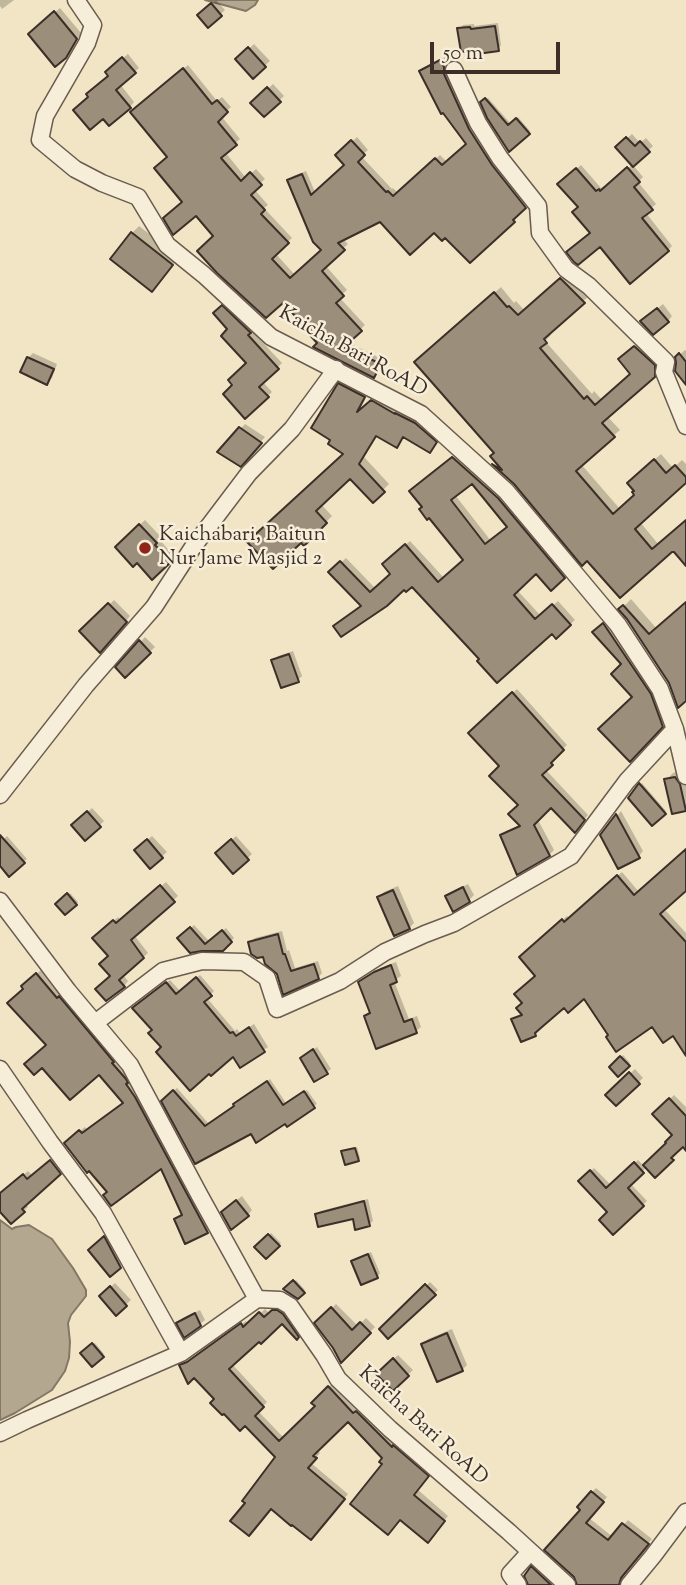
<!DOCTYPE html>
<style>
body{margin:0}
#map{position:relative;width:686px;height:1585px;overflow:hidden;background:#f1e5c5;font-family:"Sorts Mill Goudy",serif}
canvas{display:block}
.scale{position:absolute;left:430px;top:42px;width:130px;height:32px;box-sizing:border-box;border:4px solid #3d2f28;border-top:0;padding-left:9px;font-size:21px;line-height:24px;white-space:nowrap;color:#3d2f28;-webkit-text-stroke:5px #f6eed9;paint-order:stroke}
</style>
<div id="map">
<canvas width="686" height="1585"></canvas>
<div class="scale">50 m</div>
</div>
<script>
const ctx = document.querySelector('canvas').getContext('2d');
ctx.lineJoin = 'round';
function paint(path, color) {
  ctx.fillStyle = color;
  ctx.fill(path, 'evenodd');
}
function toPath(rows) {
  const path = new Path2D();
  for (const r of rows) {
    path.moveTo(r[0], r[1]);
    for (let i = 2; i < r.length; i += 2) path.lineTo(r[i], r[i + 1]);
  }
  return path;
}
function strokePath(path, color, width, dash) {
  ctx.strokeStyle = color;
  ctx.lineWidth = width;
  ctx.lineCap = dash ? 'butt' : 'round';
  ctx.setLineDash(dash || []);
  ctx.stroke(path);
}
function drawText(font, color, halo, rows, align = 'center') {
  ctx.font = font + ' "Sorts Mill Goudy",serif';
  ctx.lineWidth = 5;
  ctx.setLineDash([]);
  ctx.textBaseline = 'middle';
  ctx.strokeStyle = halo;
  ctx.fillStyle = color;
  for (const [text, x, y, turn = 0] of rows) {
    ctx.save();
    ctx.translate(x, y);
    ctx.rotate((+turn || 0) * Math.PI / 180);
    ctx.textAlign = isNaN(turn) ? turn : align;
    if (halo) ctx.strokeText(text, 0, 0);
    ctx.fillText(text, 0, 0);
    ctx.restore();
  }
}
const water = toPath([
 [205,0,258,0,255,5,246,11,205,0],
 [0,1220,12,1229,16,1227,29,1225,52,1239,73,1268,86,1290,86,1296,71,1315,68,1323,70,1342,69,1358,65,1371,52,1390,15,1413,0,1420,0,1220]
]);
const shadow = toPath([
 [0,0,14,0,2,9,0,6],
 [216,0,225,10,208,26,200,15],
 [60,8,81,33,71,51,65,56,35,29],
 [498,23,501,45,498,49,459,29,463,25,474,24,474,26],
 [254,44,270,61,253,76,238,59],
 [128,54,139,68,120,84,134,102,130,107,90,96,110,76,111,68],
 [445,57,448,62,448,69,529,202,516,214,518,216,514,221,445,236,435,231,381,220,343,239,348,244,325,265,347,290,339,297,365,325,347,342,384,360,378,371,374,376,312,332,184,202,169,157,137,108,188,65,217,101,222,97,231,107,221,116,240,139,225,152,246,178,256,169,265,179,254,189,268,205,264,208,292,238,275,253,295,275,323,250,289,181,293,176,306,171,315,192,346,165,338,155,357,137,368,150,361,156,392,189,393,188,398,193,440,155,447,162,468,144,421,71,426,67],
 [273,84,284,96,264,115,253,103],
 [488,98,511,124,518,117,530,131,509,149,482,103],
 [632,134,640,143,646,138,653,146,633,165,643,177,638,182,656,204,646,213,672,246,668,250,592,233,580,207,564,180,581,165,601,188,604,186,605,188,633,164,617,147],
 [139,226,179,257,160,282,132,233],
 [568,273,589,296,549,332,551,335,545,341,592,394,594,391,602,400,632,374,626,353,642,341,660,359,660,369,607,416,620,430,581,464,620,509,636,495,635,477,661,454,673,468,682,460,686,464,686,481,640,522,659,545,686,521,686,562,674,550,620,596,515,483,495,464,497,462,496,453,422,356,501,287,514,303,516,301,525,311],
 [227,302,254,327,251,330,282,363,263,382,272,392,246,416,235,385,249,363,230,329,215,313],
 [663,304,672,316,668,321,647,317],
 [685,350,686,351,686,383,677,357],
 [33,353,57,364,52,378,47,383,28,358],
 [346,378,369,391,359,412,378,395,441,435,430,451,405,436,396,446,378,435,364,457,389,484,373,500,350,476,321,504,332,516,304,544,301,540,345,453,340,385],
 [245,424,265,437,240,465,219,452],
 [458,453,503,494,568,572,551,588,536,571,517,590,541,616,558,601,575,620,556,636,553,632,481,659,413,584,362,606,331,572,346,558,376,589,392,574,384,564,410,541,444,578,465,560,424,507,416,487],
 [478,478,506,503,504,505,482,486,477,479],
 [473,481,509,527,491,541,455,495],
 [145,520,161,537,159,539,174,556,152,578,137,561,117,547],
 [631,599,657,629,686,604,686,699,670,682,621,609],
 [114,600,130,616,105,646,82,631],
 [607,621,654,690,665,722,630,760,634,697,624,664,595,632],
 [145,637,155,647,125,676,118,667],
 [293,651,302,676,298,680,273,661,278,656],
 [517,689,567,745,554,757,556,759,545,769,588,815,579,826,551,806,538,820,554,850,549,855,502,835,506,831,521,825,520,805,502,766,471,733],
 [680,771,686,777,686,809,673,812,666,780,673,773],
 [642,783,666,811,652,824,630,798],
 [92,808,104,821,86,838,74,825],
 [621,811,643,851,639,856,602,835],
 [7,836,27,859,9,874,0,863,0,843],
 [152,836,167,852,150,867,136,850],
 [236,836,252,854,233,872,222,849],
 [686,851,686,889,659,913,666,911,686,933,686,1053,673,1034,584,996,564,1005,539,1027,540,1030,535,1035,513,1019,522,1013,524,1003,537,975,521,957,567,916,570,918,622,872,639,892],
 [166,882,178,896,134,935,148,953,123,975,128,981,124,986,112,976,110,955,95,938,118,917,121,920],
 [468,884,474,895,469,900,453,909,447,896,452,892],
 [398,886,414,923,409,928,379,897,384,892],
 [70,893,78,902,65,913,57,904],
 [194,925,210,942,226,928,234,938,222,949,179,938],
 [282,931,287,951,289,950,295,968,318,961,322,973,318,978,278,973,264,955,250,942,255,938],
 [396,962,401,976,394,981,409,1019,417,1016,421,1027,416,1031,366,1016,371,1011,360,982,380,968],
 [41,970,130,1074,212,1227,207,1231,186,1241,176,1220,183,1214,161,1167,109,1191,71,1139,85,1127,87,1130,124,1102,99,1072,48,1045,24,986],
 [200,975,214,991,207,998,235,1031,237,1029,240,1033,254,1024,268,1047,241,1066,233,1054,163,1047,138,1004,170,980,181,992],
 [317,1047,331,1069,315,1080,306,1055],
 [623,1055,630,1063,618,1074,611,1067],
 [635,1069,643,1078,616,1104,607,1095],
 [270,1079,286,1103,307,1090,317,1104,285,1121,251,1131,195,1162,163,1101,177,1088,209,1124,236,1106,238,1102],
 [674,1095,686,1107,686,1142,675,1152,677,1154,655,1176,647,1167,630,1183,647,1201,613,1233,609,1212,580,1182,594,1168,611,1185,638,1160,644,1166,674,1135,655,1114],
 [357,1147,360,1158,358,1160,343,1152],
 [55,1157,64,1169,25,1204,28,1207,11,1222,0,1210,0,1194,28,1171,33,1176],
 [242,1196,252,1210,248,1215,228,1207],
 [368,1199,373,1221,369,1224,354,1217,317,1215,320,1211],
 [109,1233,125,1261,110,1275,95,1245],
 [271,1233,281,1243,266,1257,257,1247],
 [371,1252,380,1273,377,1277,353,1261,357,1258],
 [296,1280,305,1290,298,1297,286,1289],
 [430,1282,438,1290,389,1337,382,1329],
 [115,1283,131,1300,116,1313,101,1296],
 [336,1304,358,1326,366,1318,375,1327,341,1360,317,1323],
 [278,1307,282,1307,302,1332,297,1337,282,1321,259,1339,232,1364,267,1402,258,1411,284,1438,317,1406,313,1403,333,1383,358,1411,361,1408,432,1471,417,1489,448,1516,432,1536,385,1464,385,1458,348,1420,316,1450,320,1453,311,1463,348,1494,334,1512,272,1507,248,1503,277,1457,245,1423,217,1399,181,1366,246,1321,248,1325,265,1309,270,1314],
 [200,1310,205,1320,200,1324,178,1323,183,1318],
 [452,1329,467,1365,462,1370,423,1344,428,1339],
 [95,1343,104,1354,92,1364,83,1353],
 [398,1355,413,1370,393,1389,379,1374],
 [596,1488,607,1497,589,1518,613,1537,628,1520,652,1539,625,1572,622,1581,619,1585,578,1585,582,1510,592,1492],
 [536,1564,560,1585,530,1585,527,1574]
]);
const building = toPath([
 [211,3,222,16,208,28,197,15,211,3],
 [54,11,77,39,66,58,55,67,28,34,54,11],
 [495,26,499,51,477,54,476,50,461,52,457,28,470,27,471,29,495,26],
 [248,47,266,67,253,79,235,59,248,47],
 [122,57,136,73,116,90,131,108,109,126,103,119,90,130,73,110,88,97,86,94,108,76,105,72,122,57],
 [440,60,444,67,444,74,469,129,492,165,526,208,513,220,515,222,470,263,445,238,442,241,434,233,410,255,380,222,338,243,345,250,322,271,344,296,336,303,362,331,344,347,381,364,374,378,313,347,317,343,308,333,310,332,283,303,266,318,217,273,197,251,213,236,196,216,173,235,163,218,182,202,154,168,167,157,130,112,183,68,212,104,217,100,228,112,218,122,237,145,221,158,241,181,250,172,262,185,251,195,265,210,261,214,289,243,272,259,290,278,321,250,313,242,287,180,302,174,311,195,344,165,335,155,351,140,365,155,358,162,386,192,388,191,393,196,435,158,442,165,466,144,443,113,441,114,419,71,440,60],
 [267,87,281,102,264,117,250,103,267,87],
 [485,98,508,125,516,118,530,134,509,152,487,118,480,102,485,98],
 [626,137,635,146,640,141,650,152,633,167,615,147,626,137],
 [627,167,640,182,634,187,653,210,642,218,669,251,630,284,600,247,578,265,574,262,566,252,590,233,572,212,578,207,557,184,576,168,596,191,599,189,600,191,627,167],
 [131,232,173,265,152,292,110,259,131,232],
 [560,278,585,303,544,339,547,343,540,348,584,399,587,396,595,405,630,374,618,359,634,346,655,365,655,377,602,423,615,437,576,471,613,514,634,495,632,492,634,491,627,483,654,459,666,473,675,465,686,477,686,483,635,529,652,549,686,520,686,566,674,552,672,552,620,598,587,561,582,566,514,484,492,464,502,470,490,456,494,453,414,362,494,292,507,307,509,306,518,315,560,278],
 [222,305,251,333,248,335,279,369,259,387,269,397,245,419,223,394,232,385,228,380,246,363,221,336,227,329,213,313,222,305],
 [657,308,669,322,653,335,640,321,657,308],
 [679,353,686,362,686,385,675,371,676,363,675,357,679,353],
 [27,357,54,369,47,385,20,372,27,357],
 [338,383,365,397,357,412,371,400,395,414,395,413,415,423,437,442,430,453,403,437,397,448,376,436,359,464,385,492,373,503,350,479,316,511,327,523,304,546,301,543,273,569,247,542,343,454,328,444,330,440,311,428,338,383],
 [239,427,262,443,241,467,217,452,239,427],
 [452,457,498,498,565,578,551,591,536,574,514,595,535,619,552,604,571,625,556,639,552,634,497,683,477,661,479,659,412,587,406,592,404,590,387,606,341,637,333,626,361,606,328,572,340,561,370,592,390,574,382,564,405,544,438,582,463,560,429,518,427,520,419,509,422,507,409,491,452,457],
 [472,484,507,527,485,544,451,500,472,484],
 [139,524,157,543,155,545,171,562,152,580,137,563,133,567,115,547,139,524],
 [686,602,686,701,678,708,669,683,627,619,618,609,623,605,649,634,686,602],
 [108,603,127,622,100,653,79,631,108,603],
 [603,623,651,694,663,727,630,762,598,729,632,697,611,674,621,664,592,632,603,623],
 [139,640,151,653,125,678,115,667,139,640],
 [289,654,299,682,281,688,271,660,289,654],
 [512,692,564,750,551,763,553,765,542,775,585,820,575,833,551,808,534,825,550,856,517,875,500,835,520,826,508,814,518,805,489,776,499,766,468,733,512,692],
 [675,777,680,784,686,811,672,814,664,779,675,777],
 [639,783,666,814,652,826,628,798,639,783],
 [87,811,101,827,85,841,71,825,87,811],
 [616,814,640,858,618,869,600,835,616,814],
 [0,835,25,863,9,877,0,866,0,835],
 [147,839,163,858,150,869,134,850,147,839],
 [231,839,249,860,233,874,215,853,231,839],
 [686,849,686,891,660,914,686,942,686,1056,673,1036,663,1043,652,1027,616,1052,606,1037,608,1035,584,999,568,1013,564,1008,535,1033,536,1036,521,1042,511,1019,522,1015,516,1008,522,1003,514,994,535,976,519,957,562,919,564,922,617,875,634,895,686,849],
 [160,885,175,902,131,940,144,958,119,980,125,987,106,1001,95,989,110,976,99,964,108,956,92,938,113,920,116,923,160,885],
 [463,887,470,902,453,912,445,896,463,887],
 [393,890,410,929,394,936,377,897,393,890],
 [67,893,77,905,65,915,55,904,67,893],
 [190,927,205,944,222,930,232,942,223,951,202,951,190,953,177,938,190,927],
 [278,934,283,954,285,954,291,971,314,964,319,979,283,995,277,974,265,964,263,957,257,958,251,954,248,942,278,934],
 [391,965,397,982,390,985,404,1022,412,1019,417,1033,376,1049,364,1016,370,1013,358,982,374,972,391,965],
 [36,973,57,998,59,996,114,1062,112,1063,126,1079,128,1083,126,1084,135,1097,208,1233,185,1244,174,1219,182,1215,161,1169,111,1206,103,1195,107,1192,89,1171,87,1173,64,1143,79,1130,82,1133,123,1103,99,1075,70,1100,42,1068,34,1075,24,1064,46,1045,7,1003,23,989,21,986,36,973],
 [196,977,212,996,204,1002,230,1033,233,1032,236,1036,249,1027,265,1052,240,1068,233,1057,211,1076,209,1074,190,1091,156,1052,161,1047,148,1033,152,1030,132,1008,166,982,176,994,196,977],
 [313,1049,328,1074,314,1082,300,1058,313,1049],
 [620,1056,630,1066,618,1077,609,1067,620,1056],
 [629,1072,640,1084,616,1106,605,1095,629,1072],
 [267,1081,283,1105,304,1091,315,1108,287,1127,285,1124,256,1143,251,1134,195,1164,161,1101,173,1090,205,1126,234,1106,233,1104,267,1081],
 [669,1098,686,1116,686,1151,683,1147,671,1158,674,1160,655,1178,643,1165,666,1143,665,1142,672,1135,652,1114,669,1098],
 [355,1148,359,1161,345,1165,341,1151,355,1148],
 [50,1160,61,1174,22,1209,25,1212,11,1224,0,1212,0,1193,23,1174,27,1179,50,1160],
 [634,1162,644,1173,628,1188,644,1206,613,1235,599,1220,607,1212,578,1181,590,1170,606,1188,634,1162],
 [236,1200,249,1216,231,1230,221,1212,236,1200],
 [364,1201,370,1226,355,1230,353,1219,318,1227,315,1214,364,1201],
 [268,1234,280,1246,266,1259,254,1247,268,1234],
 [104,1236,121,1268,110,1277,88,1250,104,1236],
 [368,1254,378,1278,361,1285,351,1261,368,1254],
 [293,1280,305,1293,298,1299,283,1289,293,1280],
 [425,1284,436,1295,388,1339,379,1329,425,1284],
 [110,1286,127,1306,116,1316,99,1296,110,1286],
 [331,1307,352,1330,360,1322,371,1333,341,1363,333,1348,314,1323,331,1307],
 [272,1310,277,1310,283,1314,299,1337,297,1340,282,1324,261,1344,259,1342,229,1369,264,1407,255,1416,279,1441,315,1406,311,1403,328,1386,353,1413,356,1411,392,1447,393,1445,429,1476,414,1495,445,1521,428,1543,400,1520,388,1535,350,1504,382,1464,379,1462,382,1458,348,1422,313,1456,317,1458,308,1468,345,1499,311,1540,292,1525,291,1526,271,1509,249,1536,230,1521,245,1503,242,1501,275,1457,245,1426,240,1431,224,1414,222,1415,210,1403,214,1399,194,1378,188,1384,179,1365,187,1362,241,1323,243,1327,259,1312,264,1317,272,1310],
 [195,1313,201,1326,184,1338,176,1323,195,1313],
 [447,1333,463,1371,437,1382,421,1344,447,1333],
 [92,1343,104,1357,92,1367,80,1353,92,1343],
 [393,1358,409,1376,393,1391,376,1374,393,1358],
 [591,1491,604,1502,586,1523,608,1540,622,1523,649,1544,621,1578,619,1585,577,1585,574,1577,544,1550,580,1510,577,1507,591,1491],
 [531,1566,551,1585,528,1585,524,1576,531,1566]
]);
const minor = toPath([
 [76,0,93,25,87,43,45,116,40,140,75,169,102,183,138,197,167,245,204,275,271,337,421,414,506,491,618,625,660,689,675,729,686,776],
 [454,70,478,123,500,158,538,206,540,233,566,269,589,286,666,362,664,372,686,426],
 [0,795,86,685,154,607,193,547,249,473,292,429,336,369],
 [0,901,68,991,130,1065,200,1196,257,1299],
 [95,1023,163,971,202,961,244,962,267,978,277,1009,340,981,385,952,425,934,454,923,571,856,627,781,675,729],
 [0,1069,50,1142,103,1213,181,1353],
 [0,1433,27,1420,181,1353,257,1299,280,1300,290,1306,324,1355,338,1379,390,1429,509,1532,567,1585],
 [518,1585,510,1574,530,1552],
 [629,1585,653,1556,686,1512]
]);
const markers = [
 [145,548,7,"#8f2418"]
];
const streetNames = [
 ["Kaicha Bari RoAD",352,353,29],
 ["Kaicha Bari RoAD",422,1427,42]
];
const poiNames = [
 ["Kaichabari, Baitun",159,536],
 ["Nur Jame Masjid 2",159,560]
];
paint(water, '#b4a790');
strokePath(water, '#847766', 2);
paint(shadow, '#0003');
paint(building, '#9b8e7a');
strokePath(building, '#3d2f28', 2);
strokePath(minor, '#6a5c4f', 19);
strokePath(minor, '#f6eed9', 16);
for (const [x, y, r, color] of markers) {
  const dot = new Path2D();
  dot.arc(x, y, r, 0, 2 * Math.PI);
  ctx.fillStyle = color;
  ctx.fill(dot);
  strokePath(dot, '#f6eed9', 2.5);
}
drawText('21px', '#3d2f28', '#f6eed9', streetNames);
drawText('21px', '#3d2f28', '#f6eed9', poiNames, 'left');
</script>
